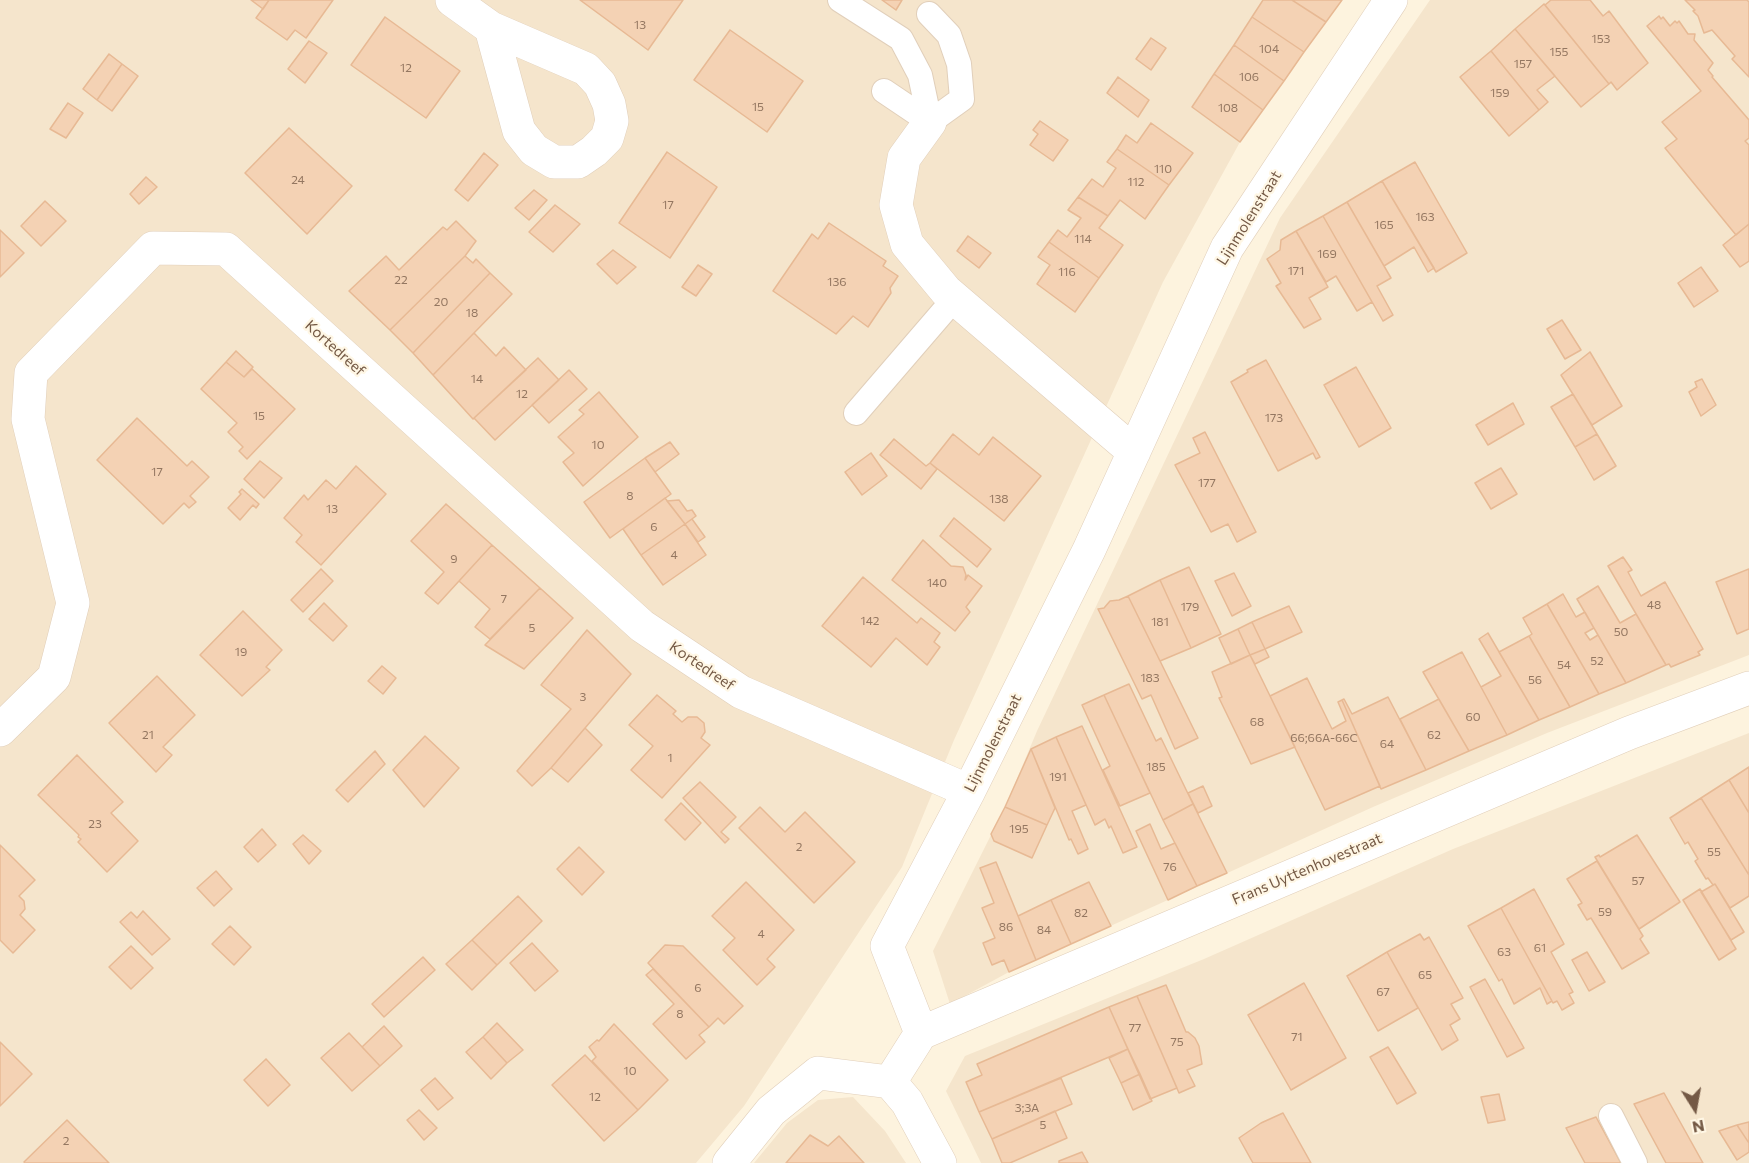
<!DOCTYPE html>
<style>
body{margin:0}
#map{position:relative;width:1749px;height:1163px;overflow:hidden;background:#fdf3de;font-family:Commissioner,sans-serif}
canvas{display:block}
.north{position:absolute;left:1665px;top:1079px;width:60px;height:60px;-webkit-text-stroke:4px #fff7e5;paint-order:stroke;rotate:169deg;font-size:16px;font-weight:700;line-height:24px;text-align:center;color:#745945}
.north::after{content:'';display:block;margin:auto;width:21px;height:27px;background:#745945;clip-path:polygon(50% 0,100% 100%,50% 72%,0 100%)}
</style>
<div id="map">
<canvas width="1749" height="1163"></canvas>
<div class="north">N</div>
</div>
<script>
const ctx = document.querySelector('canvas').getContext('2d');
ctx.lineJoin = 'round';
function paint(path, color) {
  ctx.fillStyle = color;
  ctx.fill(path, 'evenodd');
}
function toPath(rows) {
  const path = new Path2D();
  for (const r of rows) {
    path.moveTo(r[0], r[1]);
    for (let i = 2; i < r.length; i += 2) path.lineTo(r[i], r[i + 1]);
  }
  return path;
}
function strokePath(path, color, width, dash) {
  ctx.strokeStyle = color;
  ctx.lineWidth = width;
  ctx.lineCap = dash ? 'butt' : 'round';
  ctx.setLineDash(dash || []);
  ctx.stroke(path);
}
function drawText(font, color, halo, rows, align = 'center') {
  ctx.font = font + ' Commissioner,sans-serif';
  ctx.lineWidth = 4.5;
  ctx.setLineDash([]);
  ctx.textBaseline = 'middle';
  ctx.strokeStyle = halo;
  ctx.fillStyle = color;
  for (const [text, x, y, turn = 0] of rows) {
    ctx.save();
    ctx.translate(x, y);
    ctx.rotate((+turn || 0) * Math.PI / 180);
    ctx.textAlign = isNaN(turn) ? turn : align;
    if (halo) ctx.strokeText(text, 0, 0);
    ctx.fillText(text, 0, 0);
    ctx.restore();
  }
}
const residential = toPath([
 [0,0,1342,0,1240,142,1163,282,954,740,902,867,744,1106,696,1163,0,1163],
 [1430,0,1749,0,1749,655,1547,733,1373,807,1009,972,950,1004,933,951,1005,807,1037,731,1280,218],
 [1749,733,1749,1163,981,1163,946,1091,965,1056,1204,959,1453,849],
 [853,1097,885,1131,906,1163,754,1163,787,1123,818,1100]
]);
const building = toPath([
 [251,0,269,0,263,9,251,0],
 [269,0,333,0,306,38,295,30,287,40,256,18,269,0],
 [580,0,683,0,648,50,580,0],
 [882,0,902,0,896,10,882,0],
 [1263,0,1292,0,1326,22,1304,52,1252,17,1263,0],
 [1292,0,1342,0,1326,22,1292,0],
 [1551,0,1590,0,1603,16,1609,11,1648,63,1617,90,1611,82,1609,84,1545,5,1551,0],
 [1685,0,1747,0,1749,2,1749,77,1732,59,1735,56,1712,30,1704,33,1698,16,1693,11,1695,10,1685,0],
 [1544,4,1609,84,1581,107,1515,29,1544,4],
 [1659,16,1661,19,1663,17,1670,26,1675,21,1677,23,1679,21,1688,34,1695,34,1694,40,1713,63,1708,70,1713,76,1712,77,1749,120,1749,138,1745,141,1749,145,1749,224,1736,235,1665,148,1677,139,1662,122,1701,91,1647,26,1659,16],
 [385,17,460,71,426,118,351,65,385,17],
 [1252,17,1304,52,1284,81,1234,45,1252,17],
 [1515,29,1555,76,1537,90,1548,102,1539,110,1491,51,1515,29],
 [730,30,803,81,767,132,694,80,730,30],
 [1151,38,1166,48,1151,70,1136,59,1151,38],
 [309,41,327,53,305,83,288,69,309,41],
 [1234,45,1284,81,1263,110,1214,74,1234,45],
 [1491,51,1539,110,1509,136,1460,77,1491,51],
 [109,54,122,64,97,100,83,89,109,54],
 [122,64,138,76,112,111,97,100,122,64],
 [1214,74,1263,110,1240,142,1192,107,1214,74],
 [1118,77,1149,100,1138,117,1107,93,1118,77],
 [68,103,83,113,66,138,50,129,68,103],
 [1040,121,1068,140,1053,161,1030,145,1038,134,1033,130,1040,121],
 [1151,123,1193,153,1169,185,1117,149,1126,135,1137,143,1151,123],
 [289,128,352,186,307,234,245,173,289,128],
 [1117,149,1169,185,1145,219,1120,200,1108,216,1078,197,1092,179,1103,187,1116,168,1107,162,1117,149],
 [667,152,717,187,670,258,619,223,667,152],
 [484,153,498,165,468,201,455,190,484,153],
 [1415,162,1467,253,1436,272,1382,181,1415,162],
 [146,177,157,187,139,204,130,194,146,177],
 [1382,181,1434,268,1428,272,1414,247,1384,266,1347,202,1382,181],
 [534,190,547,200,529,220,515,208,534,190],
 [1078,197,1108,216,1099,228,1123,245,1099,278,1049,242,1058,230,1067,237,1081,218,1068,210,1078,197],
 [45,201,66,221,41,246,21,226,45,201],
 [1347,202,1391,278,1377,286,1393,315,1383,321,1323,216,1347,202],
 [555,205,580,224,553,252,529,232,555,205],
 [1323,216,1372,302,1357,311,1336,276,1326,282,1296,231,1323,216],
 [456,221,476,241,465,256,390,330,349,291,386,256,399,270,443,227,447,230,456,221],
 [829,223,886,261,883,266,898,276,890,288,891,293,868,327,853,316,836,334,773,291,812,234,818,239,829,223],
 [1749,224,1749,261,1740,267,1723,245,1749,224],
 [0,230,24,253,0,277,0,230],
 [1296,231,1328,287,1309,298,1321,319,1304,328,1276,286,1281,283,1267,259,1280,250,1281,240,1296,231],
 [968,236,991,253,979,268,957,251,968,236],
 [1049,242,1099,278,1075,312,1037,284,1050,265,1038,257,1049,242],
 [613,250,636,267,617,284,597,264,613,250],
 [465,256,473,263,476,259,490,273,413,353,390,330,465,256],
 [698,265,712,274,696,296,682,287,698,265],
 [1701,267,1718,291,1694,307,1678,283,1701,267],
 [490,273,512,294,433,375,413,353,490,273],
 [1562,320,1581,350,1565,359,1547,329,1562,320],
 [474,333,496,356,504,347,526,370,473,419,433,375,474,333],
 [236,351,253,367,244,377,226,362,236,351],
 [1590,352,1622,406,1592,425,1561,375,1590,352],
 [538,358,559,380,495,440,474,418,538,358],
 [1266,360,1320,457,1316,459,1313,453,1278,471,1231,382,1248,372,1247,370,1266,360],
 [226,362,244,377,252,369,295,409,247,459,239,451,243,447,228,432,237,423,201,389,226,362],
 [1356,367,1391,428,1359,447,1324,385,1356,367],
 [569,370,587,389,549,423,532,405,569,370],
 [1702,379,1716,405,1701,416,1689,392,1697,387,1695,382,1702,379],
 [599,392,638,437,583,486,563,462,574,453,558,437,584,414,579,410,599,392],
 [1573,394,1597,434,1575,447,1551,407,1573,394],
 [1513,403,1524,424,1488,445,1476,425,1513,403],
 [137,418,187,466,192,461,209,477,190,496,196,502,189,508,184,503,163,524,97,460,137,418],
 [1205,432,1256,532,1237,542,1228,524,1211,532,1175,465,1200,453,1193,438,1205,432],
 [953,434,979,455,993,437,1041,476,1004,521,930,463,953,434],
 [1597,434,1616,466,1594,480,1575,447,1597,434],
 [894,439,926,466,930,463,937,469,921,489,880,455,894,439],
 [670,442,679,454,655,472,645,458,670,442],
 [871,453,887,476,862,495,845,472,871,453],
 [645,458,671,494,610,538,584,502,645,458],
 [260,461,282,478,264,498,244,479,260,461],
 [356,466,386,494,321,565,296,542,302,535,284,518,304,495,308,500,326,480,336,489,356,466],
 [1501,468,1517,494,1491,509,1475,483,1501,468],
 [242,489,259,504,256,508,253,505,240,520,228,508,241,494,239,492,242,489],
 [665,498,685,524,641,555,623,529,665,498],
 [679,500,687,511,692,510,696,516,685,524,667,501,679,500],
 [446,504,492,545,438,604,425,593,444,572,411,541,446,504],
 [954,518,991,549,977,567,940,536,954,518],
 [692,519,705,537,698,542,685,524,692,519],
 [685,524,706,555,663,585,641,555,685,524],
 [923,540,951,566,963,567,966,575,965,580,968,575,982,586,966,607,970,612,955,631,892,580,923,540],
 [492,545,540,588,490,639,475,627,490,609,459,581,492,545],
 [1623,557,1632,570,1628,572,1641,596,1665,582,1703,649,1698,652,1700,655,1671,667,1669,664,1666,665,1608,566,1623,557],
 [1189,567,1221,634,1191,648,1160,580,1189,567],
 [321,569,333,581,303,612,291,600,321,569],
 [1749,569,1749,629,1737,634,1716,582,1749,569],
 [1234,573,1251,606,1232,616,1215,581,1234,573],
 [863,577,917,623,921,618,940,633,934,642,940,647,927,665,896,638,871,667,822,626,863,577],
 [1160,580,1191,648,1160,661,1128,596,1160,580],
 [1598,586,1620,623,1636,614,1666,665,1626,683,1577,599,1598,586],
 [540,588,573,618,524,669,485,645,540,588],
 [1563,594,1576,617,1585,612,1594,628,1585,633,1590,640,1598,635,1626,683,1599,694,1547,604,1563,594],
 [1128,596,1198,738,1175,749,1151,695,1142,699,1098,609,1104,608,1110,601,1119,600,1128,596],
 [324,603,347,626,333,641,309,619,324,603],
 [1547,604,1599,694,1570,707,1529,636,1532,634,1523,618,1547,604],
 [1289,606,1302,632,1265,649,1252,622,1289,606],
 [243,611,282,650,266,667,270,670,242,696,200,655,243,611],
 [1252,622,1265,649,1250,655,1238,629,1252,622],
 [1238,629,1250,655,1231,664,1219,638,1238,629],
 [587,630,631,674,551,768,532,786,517,771,571,709,541,685,587,630],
 [1488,633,1539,720,1507,735,1481,687,1501,676,1479,639,1488,633],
 [1529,636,1570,707,1539,720,1499,652,1529,636],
 [1265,649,1269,657,1255,664,1250,655,1265,649],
 [1462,652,1507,735,1469,751,1423,672,1462,652],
 [1250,655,1295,747,1251,764,1219,698,1222,697,1212,672,1250,655],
 [382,666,396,678,383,694,368,681,382,666],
 [157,676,195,715,163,747,172,755,156,772,109,723,157,676],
 [1307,678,1332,729,1346,721,1338,702,1342,700,1380,786,1325,810,1270,696,1307,678],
 [1129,684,1156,741,1161,738,1193,804,1163,820,1104,695,1129,684],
 [657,695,676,711,673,714,682,722,688,717,697,717,704,723,705,732,701,738,710,745,662,798,631,770,653,746,629,725,657,695],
 [1104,695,1150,793,1120,806,1103,770,1110,766,1082,705,1104,695],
 [1388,697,1426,770,1381,789,1342,700,1344,699,1352,714,1388,697],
 [1439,699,1469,751,1426,770,1400,719,1439,699],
 [1082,726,1137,847,1123,853,1111,826,1109,828,1105,819,1095,825,1056,737,1082,726],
 [585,728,602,745,568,782,551,768,585,728],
 [425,736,459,768,424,807,393,770,425,736],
 [1056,737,1086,805,1072,811,1088,849,1078,854,1071,839,1069,840,1031,749,1056,737],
 [1031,749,1055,808,1047,825,1005,807,1031,749],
 [375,751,385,764,348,802,336,790,375,751],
 [77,755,123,802,111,813,138,841,107,872,78,842,81,839,78,837,79,835,38,795,77,755],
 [1749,767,1749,813,1729,780,1749,767],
 [1729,780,1749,813,1749,875,1701,798,1729,780],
 [700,782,736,817,721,832,729,839,725,843,683,798,700,782],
 [1203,786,1212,806,1198,813,1188,793,1203,786],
 [1701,798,1749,875,1749,896,1730,908,1715,884,1713,885,1708,878,1706,879,1695,861,1698,859,1688,842,1685,844,1670,818,1701,798],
 [681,803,701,823,685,840,665,820,681,803],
 [1193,804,1227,873,1197,886,1163,820,1193,804],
 [760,807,785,832,805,812,855,862,814,903,739,828,760,807],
 [1005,807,1047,825,1032,858,994,841,991,834,1005,807],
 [1150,824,1161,849,1175,843,1197,886,1168,900,1136,831,1150,824],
 [262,829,276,845,258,862,244,847,262,829],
 [303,835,321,851,309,864,293,844,303,835],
 [1637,835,1680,902,1639,929,1595,857,1599,855,1600,857,1637,835],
 [0,845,35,880,19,896,24,901,25,909,20,915,35,930,13,953,0,940,0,845],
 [579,847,604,872,582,895,557,869,579,847],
 [1597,861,1643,936,1640,939,1649,953,1622,969,1591,918,1587,920,1578,905,1582,903,1567,879,1597,861],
 [996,862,1036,960,1009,972,1004,960,992,965,983,943,995,938,982,908,994,903,980,868,996,862],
 [216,871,232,889,214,906,197,888,216,871],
 [746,882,794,930,767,959,775,967,757,985,723,950,735,938,712,916,746,882],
 [1089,882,1111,926,1071,944,1051,900,1089,882],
 [1715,884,1744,932,1731,940,1701,892,1715,884],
 [1534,889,1564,944,1551,952,1573,992,1569,994,1574,1003,1562,1010,1557,1001,1553,1003,1501,908,1534,889],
 [1700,889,1736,949,1719,960,1683,900,1700,889],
 [518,896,542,921,497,965,472,940,518,896],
 [1051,900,1071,944,1036,960,1018,916,1051,900],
 [1501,908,1552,1001,1547,1004,1540,988,1514,1004,1502,979,1499,981,1468,926,1501,908],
 [143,911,170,939,152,955,120,922,131,912,137,918,143,911],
 [230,926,251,947,234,965,212,944,230,926],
 [1420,934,1424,940,1429,937,1463,998,1451,1004,1460,1019,1450,1025,1458,1040,1442,1050,1387,952,1420,934],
 [472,940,497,965,472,990,446,964,472,940],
 [532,943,558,971,535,991,510,963,532,943],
 [665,945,683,946,743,1006,724,1024,718,1018,709,1027,648,963,665,945],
 [131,946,153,968,131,989,109,967,131,946],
 [1387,952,1418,1008,1378,1031,1347,976,1387,952],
 [1587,952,1605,982,1589,991,1572,960,1587,952],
 [423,957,435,970,384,1017,372,1004,423,957],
 [653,969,709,1027,699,1035,705,1042,686,1059,653,1024,674,1004,646,975,653,969],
 [1485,979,1524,1048,1507,1057,1470,987,1485,979],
 [1304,983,1346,1058,1291,1090,1248,1015,1304,983],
 [1166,985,1186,1032,1188,1032,1195,1038,1199,1046,1202,1064,1187,1070,1195,1086,1179,1093,1137,996,1166,985],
 [1137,996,1177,1088,1150,1099,1109,1007,1137,996],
 [1109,1007,1128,1049,979,1112,966,1082,982,1075,977,1064,1109,1007],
 [497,1023,523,1050,507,1063,483,1037,497,1023],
 [614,1024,668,1080,638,1110,592,1061,596,1057,589,1047,597,1040,599,1041,614,1024],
 [384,1026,402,1046,380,1066,362,1047,384,1026],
 [349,1033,380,1066,352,1091,321,1058,349,1033],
 [483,1037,507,1063,491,1079,466,1052,483,1037],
 [0,1042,32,1074,0,1106,0,1042],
 [1388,1047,1416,1093,1397,1104,1370,1057,1388,1047],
 [1128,1049,1140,1074,1121,1083,1109,1058,1128,1049],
 [585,1055,638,1110,604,1141,552,1085,585,1055],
 [266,1059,290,1085,268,1106,244,1080,266,1059],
 [1140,1074,1152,1101,1133,1110,1121,1083,1140,1074],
 [435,1078,453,1098,438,1110,421,1090,435,1078],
 [1061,1078,1072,1104,992,1139,979,1112,1061,1078],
 [1664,1093,1703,1163,1666,1163,1634,1104,1664,1093],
 [1499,1094,1505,1120,1488,1123,1481,1097,1499,1094],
 [419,1110,437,1128,424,1140,407,1120,419,1110],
 [1055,1111,1067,1138,1010,1163,1002,1163,992,1139,1055,1111],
 [1283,1113,1311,1163,1253,1163,1239,1138,1261,1123,1283,1113],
 [1596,1117,1621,1163,1585,1163,1566,1128,1596,1117],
 [67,1120,109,1163,25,1163,24,1162,67,1120],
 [1749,1122,1749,1143,1737,1125,1749,1122],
 [1737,1125,1749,1143,1749,1152,1737,1160,1719,1131,1737,1125],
 [810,1135,828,1146,839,1136,864,1163,786,1163,810,1135],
 [1082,1152,1088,1163,1059,1163,1059,1161,1082,1152]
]);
const service = toPath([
 [840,0,901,39,920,75,930,122],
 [929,14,949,35,959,64,962,99,930,122],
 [884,91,930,122],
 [856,413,955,298],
 [1611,1116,1635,1163]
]);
const minor = toPath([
 [452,0,491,28,586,69,600,84,609,104,612,121,607,138,594,151,578,162,554,162,534,150,519,131,491,28],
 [930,122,904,158,896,205,907,244,946,291,1134,452],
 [0,730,54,677,73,603,28,419,31,373,153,248,226,249,642,626,741,692,969,791],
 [921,1033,887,946,969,791,1089,550,1227,248,1391,0],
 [890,1082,921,1033,1629,733,1749,688],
 [890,1082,907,1102,940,1163],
 [729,1163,771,1111,818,1073,890,1082]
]);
const numberNames = [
 ["13",640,25],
 ["153",1601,39],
 ["104",1269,49],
 ["155",1559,52],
 ["157",1523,64],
 ["12",406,68],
 ["106",1249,77],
 ["159",1500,93],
 ["15",758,107],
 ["108",1228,108],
 ["110",1163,169],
 ["24",298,180],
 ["112",1136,182],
 ["17",668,205],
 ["163",1425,217],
 ["165",1384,225],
 ["114",1083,239],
 ["169",1327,254],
 ["171",1296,271],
 ["116",1067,272],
 ["22",401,280],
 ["136",837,282],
 ["20",441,302],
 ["18",472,313],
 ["14",477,379],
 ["12",522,394],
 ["15",259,416],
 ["173",1274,418],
 ["10",598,445],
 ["17",157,472],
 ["177",1207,483],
 ["8",630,496],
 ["138",999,499],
 ["13",332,509],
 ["6",654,527],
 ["4",674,555],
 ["9",454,559],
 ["140",937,583],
 ["7",504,599],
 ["48",1654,605],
 ["179",1190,607],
 ["142",870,621],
 ["181",1160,622],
 ["5",532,628],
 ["50",1621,632],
 ["19",241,652],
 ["52",1597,661],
 ["54",1564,665],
 ["183",1150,678],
 ["56",1535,680],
 ["3",583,697],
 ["60",1473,717],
 ["68",1257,722],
 ["21",148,735],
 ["62",1434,735],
 ["66;66A-66C",1324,738],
 ["64",1387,744],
 ["1",670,758],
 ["185",1156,767],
 ["191",1058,777],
 ["23",95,824],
 ["195",1019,829],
 ["2",799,847],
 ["55",1714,852],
 ["76",1170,867],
 ["57",1638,881],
 ["59",1605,912],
 ["82",1081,913],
 ["86",1006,927],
 ["84",1044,930],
 ["4",761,934],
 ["61",1540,948],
 ["63",1504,952],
 ["65",1425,975],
 ["6",698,988],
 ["67",1383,992],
 ["8",680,1014],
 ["77",1135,1028],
 ["71",1297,1037],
 ["75",1177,1042],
 ["10",630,1071],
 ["12",595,1097],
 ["3;3A",1027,1108],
 ["5",1043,1125],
 ["2",66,1141]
];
const streetNames = [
 ["Lijnmolenstraat",1249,218,-58],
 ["Kortedreef",335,348,42],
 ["Kortedreef",702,666,34],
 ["Lijnmolenstraat",993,743,-63],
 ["Frans Uyttenhovestraat",1307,869,-23]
];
paint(residential, '#f5e5cc');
paint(building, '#f4d2b4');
strokePath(building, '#e7b994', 1.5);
strokePath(service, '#e1cfba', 26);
strokePath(minor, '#e1cfba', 34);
strokePath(service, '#fff', 24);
strokePath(minor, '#fff', 33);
drawText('12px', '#947761', null, numberNames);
drawText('15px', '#745945', '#fff7e5', streetNames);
</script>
